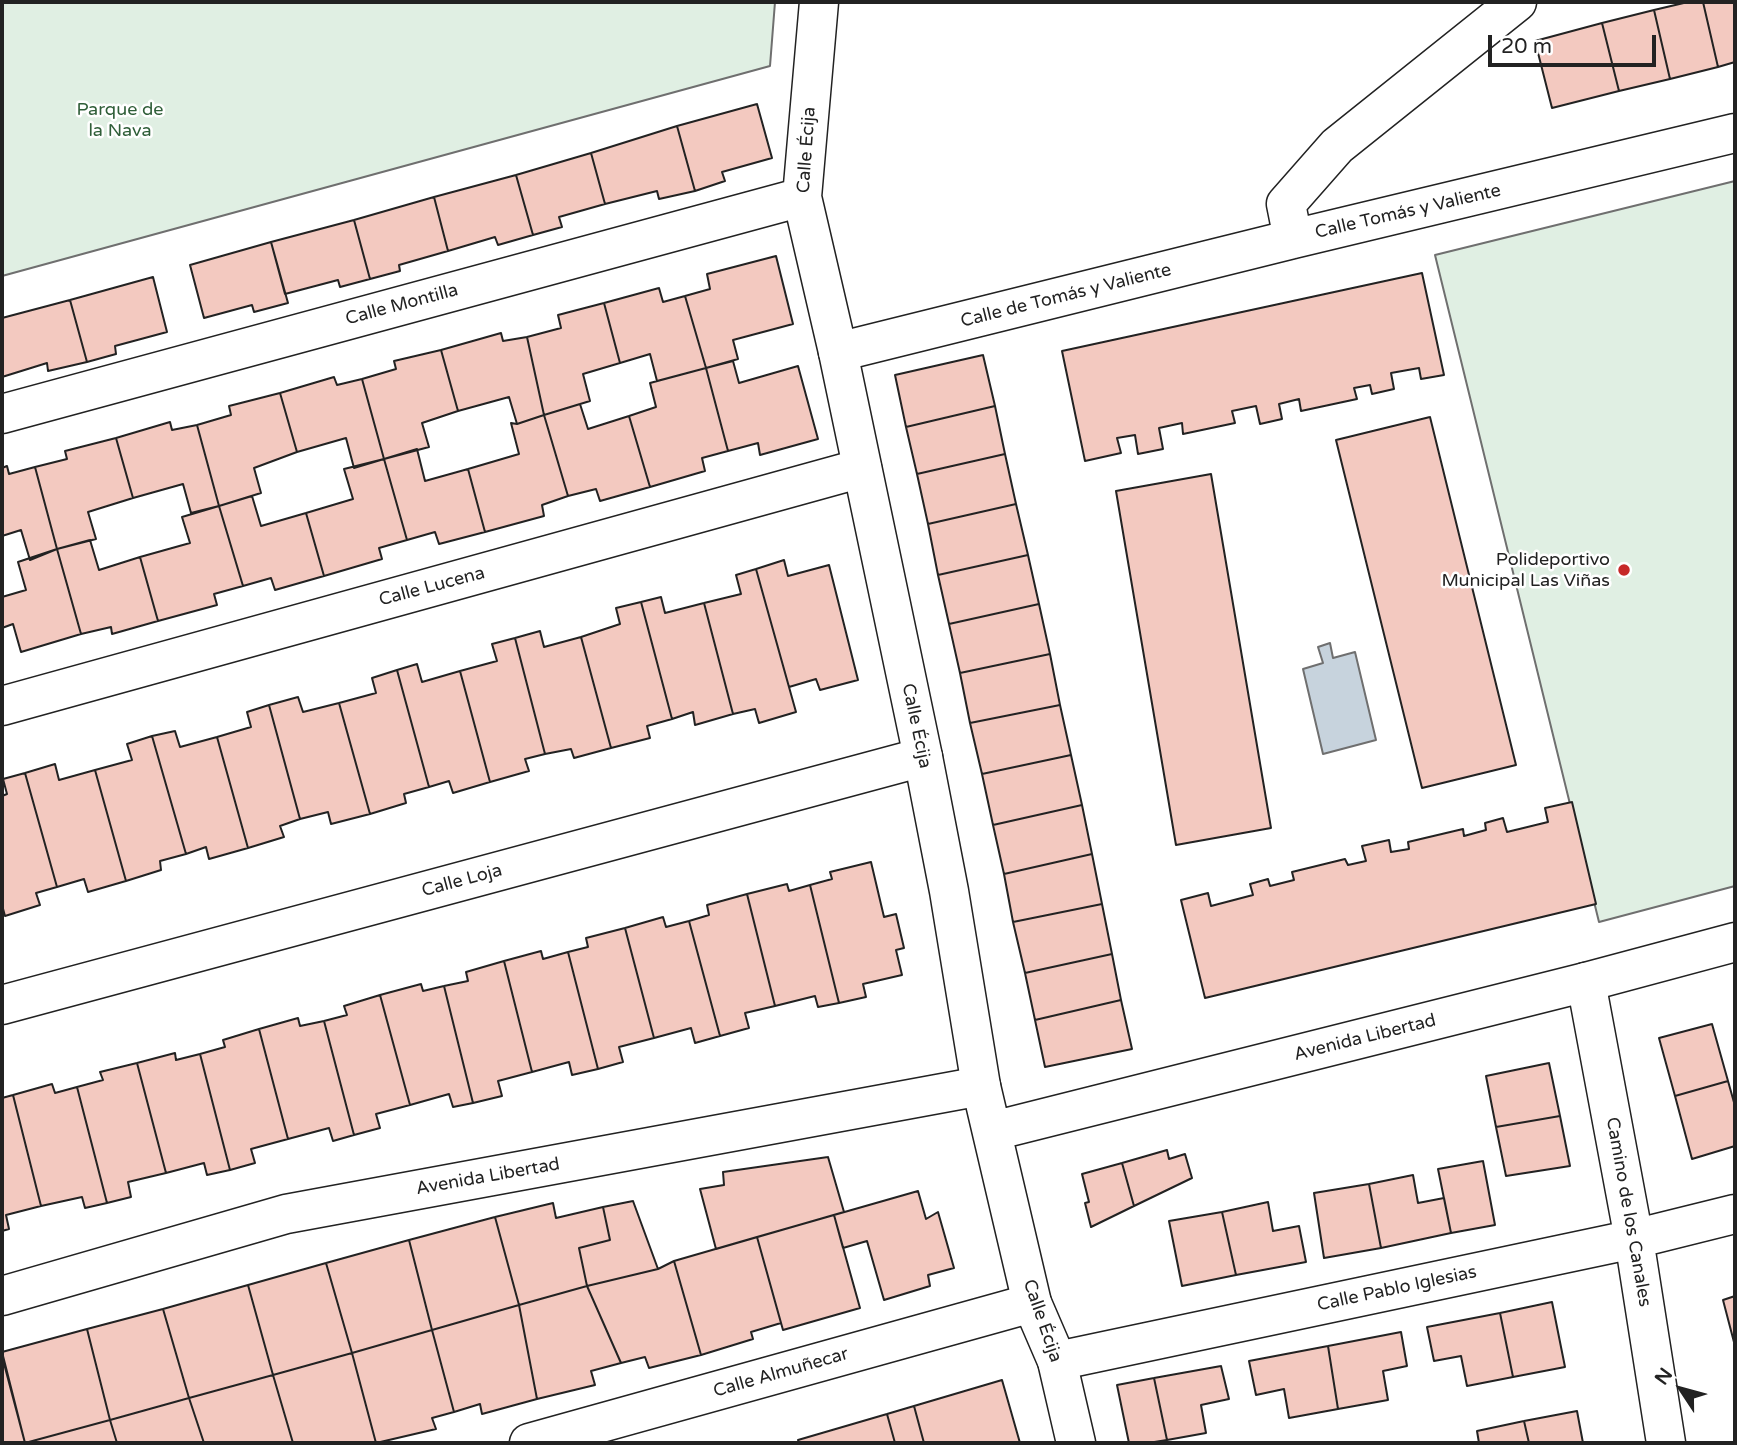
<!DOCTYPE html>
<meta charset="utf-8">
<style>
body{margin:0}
#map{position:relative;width:1737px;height:1445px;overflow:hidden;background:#fff;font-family:"Varela Round",sans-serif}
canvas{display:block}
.frame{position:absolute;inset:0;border:4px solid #222;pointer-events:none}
.north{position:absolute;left:1646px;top:1354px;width:70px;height:70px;-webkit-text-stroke:5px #fff;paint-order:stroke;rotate:306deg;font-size:19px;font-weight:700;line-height:28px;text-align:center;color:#222}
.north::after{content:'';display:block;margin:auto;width:24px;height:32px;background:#222;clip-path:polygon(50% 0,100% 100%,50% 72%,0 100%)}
.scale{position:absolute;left:1488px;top:35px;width:168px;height:32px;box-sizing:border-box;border:4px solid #222;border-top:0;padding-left:9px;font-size:21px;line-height:24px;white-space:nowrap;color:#222;-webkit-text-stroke:5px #fff;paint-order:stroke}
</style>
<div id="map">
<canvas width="1737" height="1445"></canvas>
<div class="frame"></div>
<div class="north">N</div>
<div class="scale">20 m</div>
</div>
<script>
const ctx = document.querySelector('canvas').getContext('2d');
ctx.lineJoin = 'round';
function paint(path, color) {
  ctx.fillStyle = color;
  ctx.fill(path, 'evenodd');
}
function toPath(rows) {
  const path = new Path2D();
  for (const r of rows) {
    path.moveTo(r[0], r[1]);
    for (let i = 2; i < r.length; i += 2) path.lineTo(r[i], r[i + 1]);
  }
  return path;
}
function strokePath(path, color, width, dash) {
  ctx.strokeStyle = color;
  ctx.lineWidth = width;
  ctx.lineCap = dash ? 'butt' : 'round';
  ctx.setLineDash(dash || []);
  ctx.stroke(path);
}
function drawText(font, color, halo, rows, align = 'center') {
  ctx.font = font + ' "Varela Round",sans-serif';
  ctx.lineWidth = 5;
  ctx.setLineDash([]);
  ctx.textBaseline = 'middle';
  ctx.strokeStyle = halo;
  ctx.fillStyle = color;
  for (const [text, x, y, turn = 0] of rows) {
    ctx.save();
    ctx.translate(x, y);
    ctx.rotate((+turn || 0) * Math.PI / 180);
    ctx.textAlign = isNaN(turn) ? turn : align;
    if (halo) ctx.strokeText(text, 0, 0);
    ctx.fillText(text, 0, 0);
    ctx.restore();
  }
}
const green = toPath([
 [2,2,775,2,770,66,2,276,2,2],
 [1735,181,1735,886,1599,922,1435,255,1735,181]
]);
const water = toPath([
 [1330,643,1333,658,1355,652,1376,740,1323,754,1303,669,1323,663,1318,647,1330,643]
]);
const building = toPath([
 [1688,2,1703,2,1718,67,1670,79,1654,10,1688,2],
 [1703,2,1735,2,1735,62,1718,67,1703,2],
 [1654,10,1670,79,1619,91,1602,23,1654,10],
 [1602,23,1619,91,1552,108,1535,41,1602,23],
 [757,104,772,158,722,172,725,181,695,191,677,126,757,104],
 [677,126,695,191,659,199,657,191,605,204,591,153,677,126],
 [591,153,605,204,559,217,562,227,533,235,516,175,591,153],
 [516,175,533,235,498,245,495,237,448,251,434,197,516,175],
 [434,197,448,251,399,265,400,271,370,279,354,220,434,197],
 [354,220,370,279,340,287,338,280,285,294,271,242,354,220],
 [271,242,288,303,254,312,252,305,204,318,190,265,271,242],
 [776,256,793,324,733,340,738,359,706,368,685,296,710,289,707,274,776,256],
 [1422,273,1444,375,1421,379,1419,368,1391,373,1394,389,1372,394,1370,385,1354,388,1357,399,1301,411,1299,399,1279,404,1282,419,1260,424,1256,406,1232,411,1235,423,1183,434,1182,423,1159,428,1163,449,1138,454,1135,435,1117,438,1121,453,1085,461,1062,351,1422,273],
 [153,277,167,332,115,346,116,354,87,362,70,300,153,277],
 [659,288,663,302,685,296,706,368,657,381,650,354,620,363,604,303,659,288],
 [70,300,87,362,48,371,47,363,2,377,2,318,70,300],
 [604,303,620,363,583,374,590,401,544,415,527,337,561,328,558,315,604,303],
 [501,333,503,341,527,337,544,415,517,424,509,397,458,411,441,350,501,333],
 [441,350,458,411,422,423,429,447,384,459,362,379,396,369,394,361,441,350],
 [983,355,995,406,906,427,895,375,983,355],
 [733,361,739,383,798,366,818,439,760,455,758,443,728,451,706,368,733,361],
 [706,368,728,451,702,458,705,471,650,487,629,416,656,407,650,383,706,368],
 [334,377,337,385,362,379,384,459,354,468,346,438,297,452,280,393,334,377],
 [280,393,297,452,254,468,261,493,219,506,197,425,231,415,229,406,280,393],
 [580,404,588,429,629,416,650,487,600,501,596,489,568,496,544,415,580,404],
 [995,406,1005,454,917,474,906,427,995,406],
 [544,415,568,496,542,505,544,516,485,532,468,469,519,454,511,423,517,424,544,415],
 [1430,417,1516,765,1422,788,1336,440,1430,417],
 [170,422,172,430,197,425,219,506,191,513,183,484,133,498,116,438,170,422],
 [116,438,133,498,88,512,96,539,57,549,35,467,67,459,65,451,116,438],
 [417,449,425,481,468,469,485,532,439,544,435,532,407,540,384,459,417,449],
 [1005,454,1016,504,928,524,917,474,1005,454],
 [384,459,407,540,379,548,382,559,324,576,306,513,353,499,344,469,384,459],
 [7,466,9,474,35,467,57,549,30,560,21,530,2,536,2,468,7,466],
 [1211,474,1271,828,1176,845,1116,491,1211,474],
 [252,496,261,526,306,513,324,576,275,590,271,578,243,586,219,506,252,496],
 [1016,504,1028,555,938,575,928,524,1016,504],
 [219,506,243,586,214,594,217,605,158,621,140,557,190,543,182,517,219,506],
 [90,540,99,570,140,557,158,621,112,634,111,627,81,634,57,549,90,540],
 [57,549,81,634,21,652,13,624,2,628,2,597,26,590,18,562,57,549],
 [1028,555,1039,604,949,624,938,575,1028,555],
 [784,560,788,576,829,565,858,680,820,690,816,679,789,687,756,569,784,560],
 [756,569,796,712,759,723,755,709,733,714,704,603,741,594,736,575,756,569],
 [661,597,665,613,704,603,733,714,695,725,693,712,672,719,641,602,661,597],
 [641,602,672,719,647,726,650,738,611,748,581,637,620,624,616,608,641,602],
 [1039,604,1050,654,960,673,949,624,1039,604],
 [540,631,544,647,581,637,611,748,574,758,571,749,545,754,515,638,540,631],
 [515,638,545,754,525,759,529,771,490,782,460,671,497,661,492,644,515,638],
 [1050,654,1060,705,970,723,960,673,1050,654],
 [417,664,422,682,460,671,490,782,453,793,449,781,429,787,397,670,417,664],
 [397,670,429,787,404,794,406,803,370,814,339,703,376,693,372,678,397,670],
 [298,697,303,712,339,703,370,814,331,824,328,812,300,819,269,705,298,697],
 [269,705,300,819,280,826,284,837,248,848,217,737,251,727,247,712,269,705],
 [1060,705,1071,755,982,774,970,723,1060,705],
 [175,731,180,747,217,737,248,848,209,859,206,847,186,854,152,736,175,731],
 [152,736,186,854,160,861,161,870,126,881,95,770,132,760,127,744,152,736],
 [1071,755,1082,805,993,825,982,774,1071,755],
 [55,764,59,780,95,770,126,881,88,892,84,879,57,887,25,773,55,764],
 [25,773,57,887,36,893,40,905,5,916,2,905,2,796,7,794,3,779,25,773],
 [1572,802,1596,904,1205,998,1181,900,1208,893,1211,906,1253,895,1250,884,1268,879,1270,886,1294,880,1292,872,1345,859,1348,865,1366,861,1362,846,1389,840,1391,852,1409,849,1408,842,1463,829,1464,836,1486,830,1485,823,1503,818,1507,832,1548,822,1545,808,1572,802],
 [1082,805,1092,854,1004,874,993,825,1082,805],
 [1092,854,1102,904,1013,922,1004,874,1092,854],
 [871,862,884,917,896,914,904,948,896,950,902,975,863,984,866,997,839,1003,810,885,832,879,830,872,871,862],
 [787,884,789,891,810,885,839,1003,818,1007,815,996,775,1006,747,894,787,884],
 [747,894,775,1006,745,1013,749,1028,720,1036,689,921,709,915,707,905,747,894],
 [1102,904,1112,954,1025,973,1013,922,1102,904],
 [663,917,666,927,689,921,720,1036,695,1043,691,1028,654,1038,625,928,663,917],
 [625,928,654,1038,619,1047,623,1062,598,1069,568,952,588,947,586,938,625,928],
 [541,951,543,959,568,952,598,1069,572,1075,569,1062,532,1072,504,961,541,951],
 [1112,954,1121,1000,1035,1020,1025,973,1112,954],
 [504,961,532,1072,498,1081,502,1096,473,1103,444,986,468,981,466,972,504,961],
 [421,984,423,991,444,986,473,1103,453,1107,449,1094,410,1105,380,995,421,984],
 [380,995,410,1105,376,1114,380,1128,354,1135,324,1021,347,1015,344,1006,380,995],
 [1121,1000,1132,1049,1045,1067,1035,1020,1121,1000],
 [298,1018,300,1026,324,1021,354,1135,333,1141,329,1128,288,1139,259,1029,298,1018],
 [1712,1024,1728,1081,1675,1096,1659,1038,1712,1024],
 [259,1029,288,1139,251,1149,255,1163,230,1170,200,1054,225,1047,223,1040,259,1029],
 [175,1053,176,1060,200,1054,230,1170,207,1175,204,1163,166,1173,137,1063,175,1053],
 [137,1063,166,1173,128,1182,131,1197,107,1203,77,1087,103,1080,100,1072,137,1063],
 [1549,1063,1560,1116,1496,1127,1486,1076,1549,1063],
 [1728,1081,1735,1106,1735,1146,1692,1159,1675,1096,1728,1081],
 [52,1084,55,1093,77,1087,107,1203,85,1208,82,1197,41,1206,13,1095,52,1084],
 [13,1095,41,1206,6,1215,9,1229,2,1231,2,1098,13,1095],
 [1560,1116,1570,1166,1506,1176,1496,1127,1560,1116],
 [1167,1150,1169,1159,1185,1154,1192,1178,1134,1206,1122,1163,1167,1150],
 [828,1157,844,1212,716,1249,700,1189,724,1185,723,1172,828,1157],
 [1483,1161,1495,1225,1451,1233,1438,1169,1483,1161],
 [1122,1163,1134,1206,1091,1227,1085,1203,1089,1202,1082,1174,1122,1163],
 [1413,1175,1418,1203,1444,1198,1451,1233,1381,1248,1369,1184,1413,1175],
 [1369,1184,1381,1248,1324,1258,1314,1193,1369,1184],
 [918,1191,926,1219,938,1212,954,1268,928,1275,930,1286,884,1300,867,1241,843,1248,834,1215,918,1191],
 [633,1201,658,1269,587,1286,579,1248,610,1240,603,1207,633,1201],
 [1268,1202,1273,1231,1299,1226,1306,1262,1236,1275,1222,1212,1268,1202],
 [553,1203,556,1218,603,1207,610,1240,579,1248,587,1286,519,1305,495,1217,553,1203],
 [1222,1212,1236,1275,1182,1286,1169,1221,1222,1212],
 [834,1215,860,1308,783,1330,757,1237,834,1215],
 [495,1217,519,1305,432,1330,409,1240,495,1217],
 [757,1237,781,1323,751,1332,753,1339,701,1355,674,1261,757,1237],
 [409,1240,432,1330,352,1353,326,1263,409,1240],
 [674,1261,701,1355,649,1368,645,1357,621,1363,587,1286,658,1269,674,1261],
 [326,1263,352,1353,273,1375,248,1285,326,1263],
 [248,1285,273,1375,189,1398,163,1309,248,1285],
 [587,1286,621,1363,591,1371,595,1385,537,1399,519,1305,587,1286],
 [1735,1296,1735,1346,1723,1300,1735,1296],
 [1552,1302,1565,1367,1513,1377,1500,1313,1552,1302],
 [519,1305,537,1399,482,1414,480,1404,454,1412,432,1330,519,1305],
 [163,1309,189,1398,110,1420,87,1329,163,1309],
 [1500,1313,1513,1377,1467,1386,1461,1356,1434,1361,1427,1327,1500,1313],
 [87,1329,110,1420,25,1443,2,1352,87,1329],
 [432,1330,454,1412,432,1418,436,1429,376,1443,352,1353,432,1330],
 [1401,1332,1407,1366,1383,1371,1388,1400,1338,1409,1328,1346,1401,1332],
 [1328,1346,1338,1409,1289,1418,1284,1389,1256,1395,1249,1361,1328,1346],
 [352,1353,376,1443,293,1443,273,1375,352,1353],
 [2,1356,25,1443,2,1443,2,1356],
 [1221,1366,1229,1399,1201,1405,1206,1433,1167,1440,1154,1378,1221,1366],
 [273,1375,293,1443,204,1443,189,1398,273,1375],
 [1154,1378,1167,1440,1148,1443,1129,1443,1117,1385,1154,1378],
 [1002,1380,1020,1443,924,1443,914,1406,1002,1380],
 [189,1398,204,1443,117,1443,110,1420,189,1398],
 [914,1406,924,1443,895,1443,887,1414,914,1406],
 [1577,1411,1583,1443,1529,1443,1524,1421,1577,1411],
 [887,1414,895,1443,799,1443,798,1440,887,1414],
 [110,1420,117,1443,25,1443,110,1420],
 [1524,1421,1529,1443,1479,1443,1477,1431,1524,1421]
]);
const street = toPath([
 [1517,2,1337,146,1286,204,1293,239,1735,133],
 [838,352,1293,239],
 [2,706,862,468],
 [1586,982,1634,1239,1666,1443],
 [2,1005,923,757],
 [2,1296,286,1214,981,1086],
 [1057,1361,1634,1239,1735,1214],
 [529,1443,1032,1303]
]);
const secondary = toPath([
 [819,2,802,197,838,352,923,757,949,891,981,1086,1032,1303,1057,1361,1076,1443],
 [2,414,802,197],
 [993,1131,1586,982,1735,942]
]);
const markers = [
 [1624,570,7,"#c62828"]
];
const parkNames = [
 ["Parque de",120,110],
 ["la Nava",120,131]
];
const streetNames = [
 ["Calle Écija",807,150,-86],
 ["Calle Tomás y Valiente",1408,212,-13],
 ["Calle de Tomás y Valiente",1066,296,-14],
 ["Calle Montilla",402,305,-15],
 ["Calle Lucena",432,587,-15],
 ["Calle Écija",916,726,78],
 ["Calle Loja",462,881,-15],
 ["Avenida Libertad",1365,1038,-14],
 ["Avenida Libertad",488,1177,-10],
 ["Camino de los Canales",1628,1212,80],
 ["Calle Pablo Iglesias",1397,1289,-12],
 ["Calle Écija",1042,1321,71],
 ["Calle Almuñecar",781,1373,-16]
];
const poiNames = [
 ["Polideportivo",1610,560],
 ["Municipal Las Viñas",1610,581]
];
paint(green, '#e0efe3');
strokePath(green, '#6f6f6f', 2);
paint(water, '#c7d3dd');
strokePath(water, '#6f6f6f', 2);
paint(building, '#f3c9c0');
strokePath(building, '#222', 2);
strokePath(street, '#222', 41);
strokePath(secondary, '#222', 41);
strokePath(street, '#fff', 38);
strokePath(secondary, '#fff', 38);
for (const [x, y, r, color] of markers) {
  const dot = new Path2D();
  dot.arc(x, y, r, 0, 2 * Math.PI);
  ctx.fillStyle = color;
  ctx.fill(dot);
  strokePath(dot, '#fff', 2.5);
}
drawText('18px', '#2f5e38', '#fff', parkNames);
drawText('18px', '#222', '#fff', streetNames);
drawText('18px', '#222', '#fff', poiNames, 'right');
</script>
